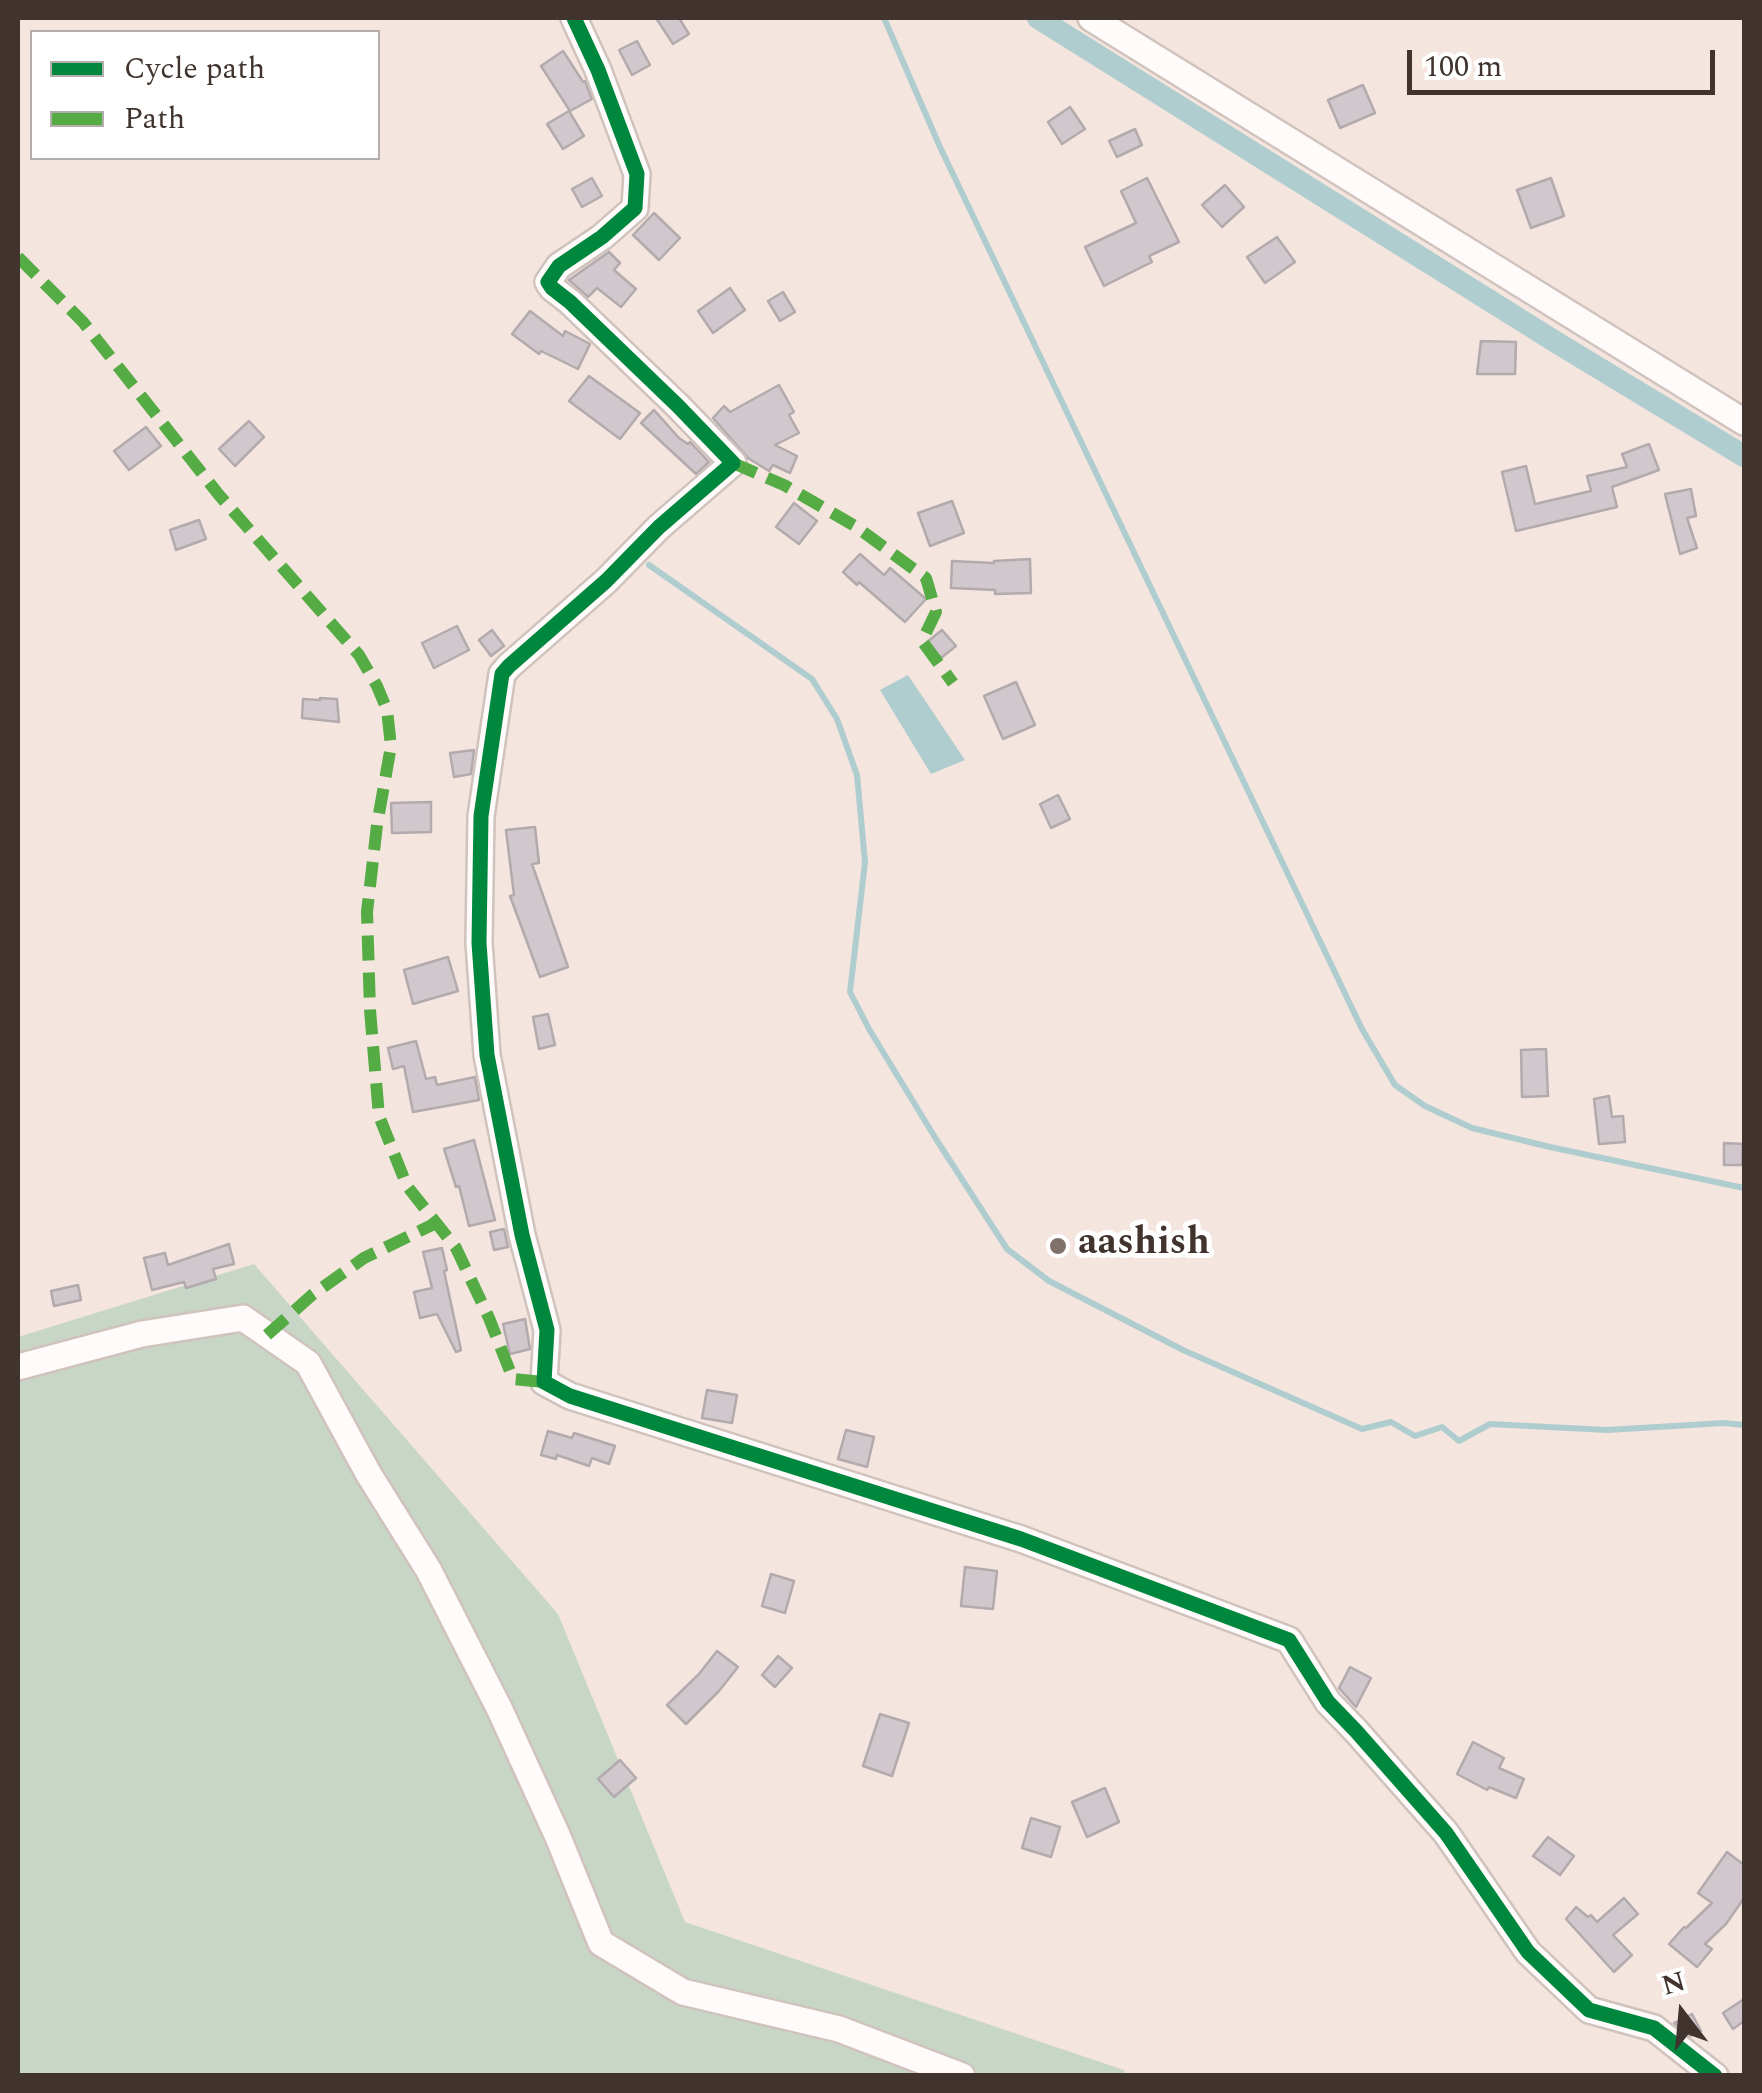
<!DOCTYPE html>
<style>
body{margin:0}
#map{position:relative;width:1762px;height:2093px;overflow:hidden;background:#f5e5df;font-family:Spectral,serif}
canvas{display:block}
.frame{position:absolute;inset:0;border:20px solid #41332d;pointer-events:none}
.legend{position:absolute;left:30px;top:30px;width:350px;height:130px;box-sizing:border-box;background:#fff;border:2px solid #b3adab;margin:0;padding:12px 18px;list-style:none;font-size:30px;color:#41332d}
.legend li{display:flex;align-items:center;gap:20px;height:50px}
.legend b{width:50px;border:2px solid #b3adab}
.north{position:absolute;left:1632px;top:1963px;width:100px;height:100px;-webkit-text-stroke:8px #fff;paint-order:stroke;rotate:344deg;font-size:28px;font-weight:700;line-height:40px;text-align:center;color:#41332d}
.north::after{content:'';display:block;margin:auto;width:35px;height:45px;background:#41332d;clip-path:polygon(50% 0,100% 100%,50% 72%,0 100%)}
.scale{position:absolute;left:1407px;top:50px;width:308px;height:45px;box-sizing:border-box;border:5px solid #41332d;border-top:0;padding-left:12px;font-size:30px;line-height:35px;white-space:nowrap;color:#41332d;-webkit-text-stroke:8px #fff;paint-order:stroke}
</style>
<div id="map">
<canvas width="1762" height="2093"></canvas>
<div class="frame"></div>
<ul class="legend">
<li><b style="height:12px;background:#00873e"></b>Cycle path</li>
<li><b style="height:12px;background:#56ac44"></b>Path</li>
</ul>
<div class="north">N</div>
<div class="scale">100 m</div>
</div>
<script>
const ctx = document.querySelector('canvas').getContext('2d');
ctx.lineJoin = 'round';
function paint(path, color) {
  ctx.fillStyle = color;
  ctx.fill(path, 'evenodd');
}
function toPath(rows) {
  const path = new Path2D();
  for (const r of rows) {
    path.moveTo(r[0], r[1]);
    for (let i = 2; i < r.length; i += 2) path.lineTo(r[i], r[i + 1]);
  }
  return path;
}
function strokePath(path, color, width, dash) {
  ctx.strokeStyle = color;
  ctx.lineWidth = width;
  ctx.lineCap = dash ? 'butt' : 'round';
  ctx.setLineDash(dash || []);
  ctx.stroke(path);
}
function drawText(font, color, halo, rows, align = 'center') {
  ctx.font = font + ' Spectral,serif';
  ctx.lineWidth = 10;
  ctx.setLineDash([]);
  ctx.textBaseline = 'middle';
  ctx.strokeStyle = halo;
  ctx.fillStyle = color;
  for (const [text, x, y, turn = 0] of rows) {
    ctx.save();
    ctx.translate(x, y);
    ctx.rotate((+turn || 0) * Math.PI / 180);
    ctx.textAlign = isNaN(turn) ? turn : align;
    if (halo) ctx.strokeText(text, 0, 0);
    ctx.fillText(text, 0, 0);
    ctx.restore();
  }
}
const green = toPath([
 [254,1264,558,1614,685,1922,1124,2070,1125,2075,18,2076,18,1337]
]);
const water = toPath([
 [908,675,965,760,931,774,880,690]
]);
const stream = toPath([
 [884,18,940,147,1362,1029,1395,1085,1425,1106,1472,1128,1550,1147,1744,1188],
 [649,565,812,679,837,719,857,775,865,862,850,992,869,1029,936,1139,1007,1249,1049,1281,1183,1350,1362,1429,1391,1422,1415,1436,1442,1427,1459,1441,1490,1424,1607,1430,1724,1423,1744,1425]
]);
const canal = toPath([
 [1038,18,1559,344,1744,456]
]);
const building = toPath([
 [656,18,679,18,689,34,673,44,656,18],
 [637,41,650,65,632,75,619,50,637,41],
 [563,51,583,82,585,81,592,99,570,111,541,66,563,51],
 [1363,85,1375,113,1340,128,1328,100,1363,85],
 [1070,107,1085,129,1062,144,1048,122,1070,107],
 [569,111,584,136,563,149,547,124,569,111],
 [1135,129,1142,145,1117,157,1109,141,1135,129],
 [592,178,602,196,582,207,572,189,592,178],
 [1147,178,1179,242,1149,256,1152,262,1104,286,1085,247,1136,223,1121,191,1147,178],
 [1551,178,1564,216,1531,228,1517,190,1551,178],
 [1225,185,1244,207,1222,227,1202,205,1225,185],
 [654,213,680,238,659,260,633,235,654,213],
 [1277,237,1295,262,1265,283,1247,257,1277,237],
 [609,252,620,263,614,270,636,289,621,307,597,288,588,297,569,280,609,252],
 [730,288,745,310,713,333,698,311,730,288],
 [783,292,795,312,780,321,768,301,783,292],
 [530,311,563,336,565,331,590,344,578,369,541,351,539,354,512,334,530,311],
 [1481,341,1516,342,1515,374,1477,374,1481,341],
 [589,376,640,413,620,439,569,401,589,376],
 [779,385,794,412,789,415,799,433,775,445,797,456,790,473,773,465,769,471,748,458,713,418,724,406,730,412,779,385],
 [654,410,679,438,688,444,690,442,709,462,696,474,641,423,654,410],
 [249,421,264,437,235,466,219,449,249,421],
 [146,427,161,446,129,470,114,451,146,427],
 [1649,444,1659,470,1612,487,1617,507,1516,531,1502,472,1526,466,1535,504,1591,491,1587,476,1627,467,1622,454,1649,444],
 [1691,489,1696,516,1687,518,1697,548,1680,554,1665,494,1691,489],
 [952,501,964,533,930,546,918,513,952,501],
 [794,503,817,521,799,544,776,527,794,503],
 [199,520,206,539,176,550,170,530,199,520],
 [860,554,884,575,890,568,926,599,905,622,859,582,857,585,843,572,860,554],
 [1030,559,1031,593,995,594,995,590,951,588,952,561,994,563,994,561,1030,559],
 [457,626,469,650,434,668,422,643,457,626],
 [492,630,504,646,491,656,479,640,492,630],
 [942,630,956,646,941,658,927,642,942,630],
 [1016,682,1035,725,1003,739,984,696,1016,682],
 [320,698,337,699,339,722,302,718,303,699,320,700,320,698],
 [474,750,471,774,454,777,450,753,474,750],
 [1058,795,1070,819,1051,828,1040,804,1058,795],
 [431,802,431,832,392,833,391,803,431,802],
 [535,827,539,863,532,864,568,967,540,977,510,896,514,895,506,830,535,827],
 [448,957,458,991,413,1004,404,970,448,957],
 [548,1014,555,1045,539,1049,533,1017,548,1014],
 [416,1041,426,1079,435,1077,437,1085,475,1077,479,1100,413,1112,404,1066,393,1069,388,1048,416,1041],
 [1546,1049,1548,1096,1522,1097,1521,1050,1546,1049],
 [1609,1096,1612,1117,1623,1116,1625,1142,1599,1144,1594,1099,1609,1096],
 [474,1140,495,1220,469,1226,459,1186,456,1187,444,1149,474,1140],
 [1724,1143,1743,1144,1742,1165,1724,1165,1724,1143],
 [504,1229,508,1247,494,1250,490,1232,504,1229],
 [229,1244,234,1264,213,1269,216,1279,186,1288,184,1282,152,1290,144,1258,165,1253,168,1265,229,1244],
 [442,1248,447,1270,444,1271,461,1350,456,1352,437,1314,420,1318,414,1292,432,1288,423,1252,442,1248],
 [78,1285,81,1300,54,1306,51,1291,78,1285],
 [525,1319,530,1349,510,1354,503,1324,525,1319],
 [707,1390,737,1395,732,1423,702,1418,707,1390],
 [846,1430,874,1437,867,1467,838,1459,846,1430],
 [548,1431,572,1438,574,1433,615,1446,609,1464,592,1458,589,1466,557,1455,556,1459,541,1455,548,1431],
 [965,1567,997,1571,993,1609,961,1606,965,1567],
 [771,1574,794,1581,785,1613,762,1606,771,1574],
 [717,1651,738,1667,719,1691,686,1724,667,1705,699,1674,717,1651],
 [778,1656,792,1668,775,1687,762,1675,778,1656],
 [1350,1667,1371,1678,1356,1707,1339,1688,1350,1667],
 [880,1714,909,1723,892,1776,863,1766,880,1714],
 [1473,1742,1504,1758,1499,1768,1524,1779,1516,1798,1489,1787,1487,1790,1457,1774,1473,1742],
 [620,1760,636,1778,614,1797,598,1779,620,1760],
 [1105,1788,1119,1822,1087,1837,1072,1802,1105,1788],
 [1031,1818,1060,1827,1051,1857,1022,1848,1031,1818],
 [1548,1837,1574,1856,1560,1875,1533,1856,1548,1837],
 [1727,1852,1744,1865,1744,1898,1726,1924,1705,1944,1712,1949,1697,1967,1669,1944,1684,1927,1686,1928,1712,1903,1698,1893,1727,1852],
 [1624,1898,1638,1914,1613,1935,1632,1955,1614,1972,1566,1919,1576,1907,1588,1917,1591,1915,1597,1922,1624,1898],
 [1744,1999,1744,2021,1733,2029,1723,2013,1744,1999],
 [1692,2014,1701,2031,1690,2036,1674,2023,1692,2014]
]);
const minor = toPath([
 [574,18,598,70,637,174,635,208,602,237,559,266,548,282,552,288,570,302,678,406,733,463,659,527,606,581,509,666,502,674,481,816,479,943,487,1055,522,1235,547,1330,544,1382,570,1396,1021,1539,1289,1640,1328,1702,1356,1731,1446,1833,1528,1952,1589,2010,1654,2028,1715,2076],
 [1091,18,1744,422],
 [18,1367,142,1334,243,1318,308,1363,368,1473,428,1569,500,1710,558,1837,601,1943,683,1992,839,2029,962,2076]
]);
const quiet = toPath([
 [18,257,83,322,219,495,359,655,377,686,387,710,391,746,377,825,367,912,370,1010,379,1116,407,1186,456,1248,489,1318,513,1379,544,1382],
 [733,463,784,485,855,526,926,578,936,612,922,641,953,683],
 [267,1335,312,1295,364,1258,436,1223]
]);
const cycleway = toPath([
 [574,18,598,70,637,174,635,208,602,237,559,266,548,282,552,288,570,302,678,406,733,463,659,527,606,581,509,666,502,674,481,816,479,943,487,1055,522,1235,547,1330,544,1382,570,1396,1021,1539,1289,1640,1328,1702,1356,1731,1446,1833,1528,1952,1589,2010,1654,2028,1715,2076]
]);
const markers = [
 [1058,1246,10,"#80716b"]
];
const poiNames = [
 ["aashish",1078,1246]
];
paint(green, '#c8d6c7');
paint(water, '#afcdcf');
strokePath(stream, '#afcdcf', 6);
strokePath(canal, '#afcdcf', 22);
paint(building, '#d0c8cc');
strokePath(building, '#b2aaad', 2.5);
strokePath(minor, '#d0c2bc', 30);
strokePath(minor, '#fefbfa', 25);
strokePath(quiet, '#56ac44', 12, [25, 12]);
strokePath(cycleway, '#00873e', 15);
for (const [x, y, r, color] of markers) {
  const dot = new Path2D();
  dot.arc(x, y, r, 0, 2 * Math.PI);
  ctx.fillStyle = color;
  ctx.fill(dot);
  strokePath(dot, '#fff', 4);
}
drawText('bold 38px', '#41332d', '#fff', poiNames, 'left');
</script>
